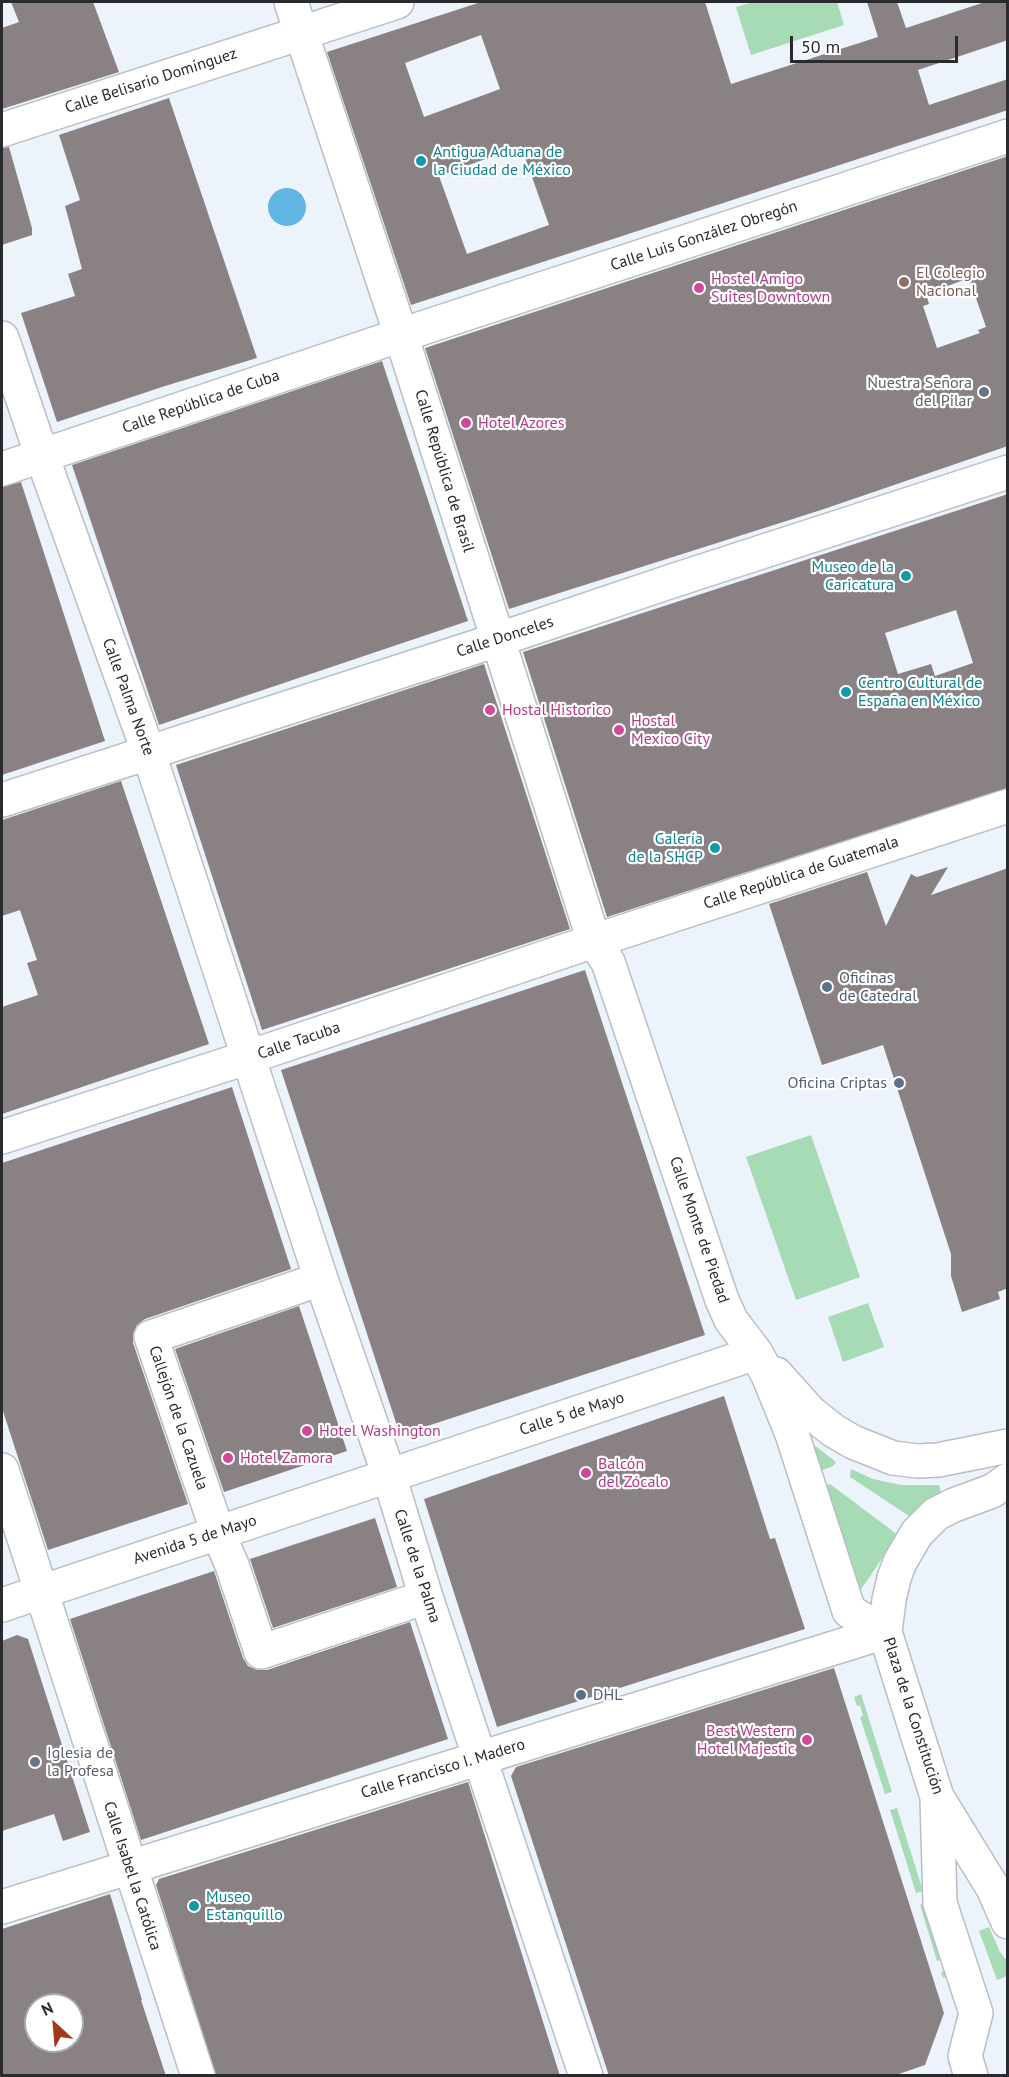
<!DOCTYPE html>
<meta charset="utf-8">
<style>
body{margin:0}
#map{position:relative;width:1009px;height:2077px;overflow:hidden;background:#edf3fa;font-family:"PT Sans",sans-serif}
canvas{display:block}
.frame{position:absolute;inset:0;border:3px solid #282a2d;pointer-events:none}
.north{position:absolute;left:24px;top:1993px;width:60px;height:60px;box-sizing:border-box;background:#fff;border:2px solid #a9aaab;border-radius:50%;rotate:334deg;font-size:16px;font-weight:700;line-height:24px;text-align:center;color:#282a2d}
.north::after{content:'';display:block;margin:auto;width:21px;height:27px;background:#a1391c;clip-path:polygon(50% 0,100% 100%,50% 72%,0 100%)}
.scale{position:absolute;left:790px;top:36px;width:168px;height:27px;box-sizing:border-box;border:3px solid #282a2d;border-top:0;padding-left:8px;font-size:18px;line-height:21px;white-space:nowrap;color:#282a2d;-webkit-text-stroke:4px #fff;paint-order:stroke}
</style>
<div id="map">
<canvas width="1009" height="2077"></canvas>
<div class="frame"></div>
<div class="north">N</div>
<div class="scale">50 m</div>
</div>
<script>
const ctx = document.querySelector('canvas').getContext('2d');
ctx.lineJoin = 'round';
function paint(path, color) {
  ctx.fillStyle = color;
  ctx.fill(path, 'evenodd');
}
function toPath(rows) {
  const path = new Path2D();
  for (const r of rows) {
    if (r.length === 3) {
      path.moveTo(r[0] + r[2], r[1]);
      path.arc(r[0], r[1], r[2], 0, 2 * Math.PI);
      continue;
    }
    path.moveTo(r[0], r[1]);
    for (let i = 2; i < r.length; i += 2) path.lineTo(r[i], r[i + 1]);
  }
  return path;
}
function strokePath(path, color, width, dash) {
  ctx.strokeStyle = color;
  ctx.lineWidth = width;
  ctx.lineCap = dash ? 'butt' : 'round';
  ctx.setLineDash(dash || []);
  ctx.stroke(path);
}
function drawText(font, color, halo, rows, align = 'center') {
  ctx.font = font + ' "PT Sans",sans-serif';
  ctx.lineWidth = 4.5;
  ctx.setLineDash([]);
  ctx.textBaseline = 'middle';
  ctx.strokeStyle = halo;
  ctx.fillStyle = color;
  for (const [text, x, y, turn = 0] of rows) {
    ctx.save();
    ctx.translate(x, y);
    ctx.rotate((+turn || 0) * Math.PI / 180);
    ctx.textAlign = isNaN(turn) ? turn : align;
    if (halo) ctx.strokeText(text, 0, 0);
    ctx.fillText(text, 0, 0);
    ctx.restore();
  }
}
const green = toPath([
 [753,2,837,2,844,25,751,55,736,7],
 [811,1135,860,1277,796,1300,746,1157],
 [868,1303,884,1347,843,1362,828,1317],
 [809,1441,836,1462,833,1466,818,1472],
 [851,1469,873,1479,901,1485,939,1485,942,1496,912,1518,850,1477],
 [830,1484,898,1535,860,1591,823,1486],
 [861,1694,892,1792,885,1794,860,1717,863,1716,860,1705,857,1706,854,1697],
 [897,1808,923,1891,916,1893,890,1810],
 [927,1902,950,1976,943,1978,941,1972,944,1971,941,1960,937,1961,920,1905],
 [989,1927,1000,1952,1007,1961,1007,1976,997,1980,979,1931]
]);
const water = toPath([
 [287,207,19]
]);
const building = toPath([
 [11,2,93,2,119,72,2,109,2,28,19,22],
 [481,2,705,2,731,84,878,37,867,2,897,2,906,28,985,2,1008,2,1008,40,918,70,929,105,1008,79,1008,110,411,305,327,52],
 [481,35,500,89,424,117,405,63],
 [521,146,549,225,467,254,439,176],
 [169,98,257,358,165,386,57,422,21,313,75,296,68,274,82,269,65,206,80,200,59,135],
 [9,147,32,228,32,235,2,245,2,148],
 [1008,156,1008,446,821,510,509,609,425,348],
 [969,278,986,327,978,330,980,333,937,348,923,306,929,304,926,294],
 [382,361,468,621,159,725,72,465],
 [21,482,105,741,2,775,2,487],
 [1008,494,1008,788,607,917,523,652],
 [956,610,973,663,935,676,931,664,898,674,885,633],
 [484,664,570,929,262,1030,176,765],
 [121,781,209,1044,2,1114,2,1007,38,995,27,963,37,960,20,910,2,916,2,820],
 [948,867,931,895,1008,868,1008,1288,998,1292,1000,1299,962,1312,951,1276,951,1254,883,1045,822,1065,769,904,867,872,886,926,911,874,917,877],
 [585,970,705,1335,400,1435,281,1070],
 [232,1087,291,1269,145,1319,137,1325,133,1334,133,1343,188,1504,48,1550,2,1408,2,1163],
 [299,1306,347,1451,224,1492,175,1349],
 [724,1396,770,1539,775,1538,805,1629,497,1727,424,1499],
 [375,1518,397,1587,273,1628,250,1559],
 [214,1571,243,1658,248,1666,257,1670,267,1670,410,1622,448,1739,141,1840,70,1619],
 [17,1635,28,1639,90,1832,63,1841,54,1814,2,1831,2,1641],
 [834,1668,944,2013,925,2065,893,2076,609,2076,511,1776,516,1767],
 [468,1782,560,2076,216,2076,156,1885,159,1879],
 [110,1894,142,2000,141,2000,166,2076,2,2076,2,1929],
 [36,2005,72,2005,72,2041,36,2041]
]);
const minor = toPath([
 [291,2,401,335,594,941,608,962,722,1300,731,1320,756,1353,768,1375,792,1434,849,1611,885,1632],
 [2,130,397,2],
 [2,338,42,456,148,751,321,1279,389,1475,426,1597,586,2076],
 [2,469,401,335,1008,136],
 [2,800,497,640,675,580,1008,472],
 [2,1137,249,1057,594,941,1008,806],
 [321,1279,151,1337,218,1533,232,1565,261,1652,426,1597],
 [776,1374,810,1412,834,1431,853,1442,893,1458,918,1461,938,1460,1008,1446],
 [2,1470,198,2076],
 [1008,1480,992,1491,954,1505,936,1514,917,1533,900,1562,894,1578,889,1600,885,1632,937,1797,993,1888,1008,1922],
 [2,1605,756,1353],
 [937,1799,940,1903,976,2013,965,2056,971,2076],
 [2,1907,885,1632]
]);
const markers = [
 [421,161,6,"#0f9aa8"],
 [904,282,6,"#8d6e63"],
 [699,288,6,"#d1479c"],
 [984,392,6,"#6b7280"],
 [466,423,6,"#d1479c"],
 [906,576,6,"#0f9aa8"],
 [846,692,6,"#0f9aa8"],
 [490,710,6,"#d1479c"],
 [619,730,6,"#d1479c"],
 [715,848,6,"#0f9aa8"],
 [827,987,6,"#5c6f8a"],
 [899,1083,6,"#5c6f8a"],
 [307,1431,6,"#d1479c"],
 [228,1458,6,"#d1479c"],
 [586,1473,6,"#d1479c"],
 [581,1695,6,"#5c6f8a"],
 [807,1740,6,"#d1479c"],
 [35,1762,6,"#6b7280"],
 [194,1906,6,"#0f9aa8"]
];
const streetNames = [
 ["Calle Belisario Domínguez",151,81,-18],
 ["Calle Luis González Obregón",704,236,-18],
 ["Calle República de Cuba",201,402,-19],
 ["Calle República de Brasil",444,471,73],
 ["Calle Donceles",505,637,-18],
 ["Calle Palma Norte",128,697,70],
 ["Calle República de Guatemala",801,873,-18],
 ["Calle Tacuba",299,1041,-19],
 ["Calle Monte de Piedad",699,1230,71],
 ["Calle 5 de Mayo",572,1414,-18],
 ["Callejón de la Cazuela",178,1418,71],
 ["Avenida 5 de Mayo",195,1540,-18],
 ["Calle de la Palma",417,1566,72],
 ["Plaza de la Constitución",913,1716,72],
 ["Calle Francisco I. Madero",443,1769,-17],
 ["Calle Isabel la Católica",132,1876,72]
];
const cultureNames = [
 ["Antigua Aduana de",433,152],
 ["la Ciudad de México",433,170],
 ["Museo de la",894,567,"right"],
 ["Caricatura",894,585,"right"],
 ["Centro Cultural de",858,683],
 ["España en México",858,701],
 ["Galería",703,839,"right"],
 ["de la SHCP",703,857,"right"],
 ["Museo",206,1897],
 ["Estanquillo",206,1915]
];
const educationNames = [
 ["El Colegio",916,273],
 ["Nacional",916,291]
];
const hotelNames = [
 ["Hostel Amigo",711,279],
 ["Suites Downtown",711,297],
 ["Hotel Azores",478,423],
 ["Hostal Historico",502,710],
 ["Hostal",631,721],
 ["Mexico City",631,739],
 ["Hotel Washington",319,1431],
 ["Hotel Zamora",240,1458],
 ["Balcón",598,1464],
 ["del Zócalo",598,1482],
 ["Best Western",795,1731,"right"],
 ["Hotel Majestic",795,1749,"right"]
];
const worshipNames = [
 ["Nuestra Señora",972,383],
 ["del Pilar",972,401],
 ["Iglesia de",47,1753,"left"],
 ["la Profesa",47,1771,"left"]
];
const serviceNames = [
 ["Oficinas",839,978],
 ["de Catedral",839,996],
 ["Oficina Criptas",887,1083,"right"],
 ["DHL",593,1695]
];
paint(green, '#a7dbb5');
paint(water, '#61b5e1');
paint(building, '#898184');
strokePath(minor, '#b8bec4', 36);
strokePath(minor, '#fff', 33);
for (const [x, y, r, color] of markers) {
  const dot = new Path2D();
  dot.arc(x, y, r, 0, 2 * Math.PI);
  ctx.fillStyle = color;
  ctx.fill(dot);
  strokePath(dot, '#fff', 2);
}
drawText('16px', '#282a2d', '#fff', streetNames);
drawText('16px', '#0d838f', '#fff', cultureNames, 'left');
drawText('16px', '#785e54', '#fff', educationNames, 'left');
drawText('16px', '#b23c85', '#fff', hotelNames, 'left');
drawText('16px', '#5b616d', '#fff', worshipNames, 'right');
drawText('16px', '#4e5e75', '#fff', serviceNames, 'left');
</script>
